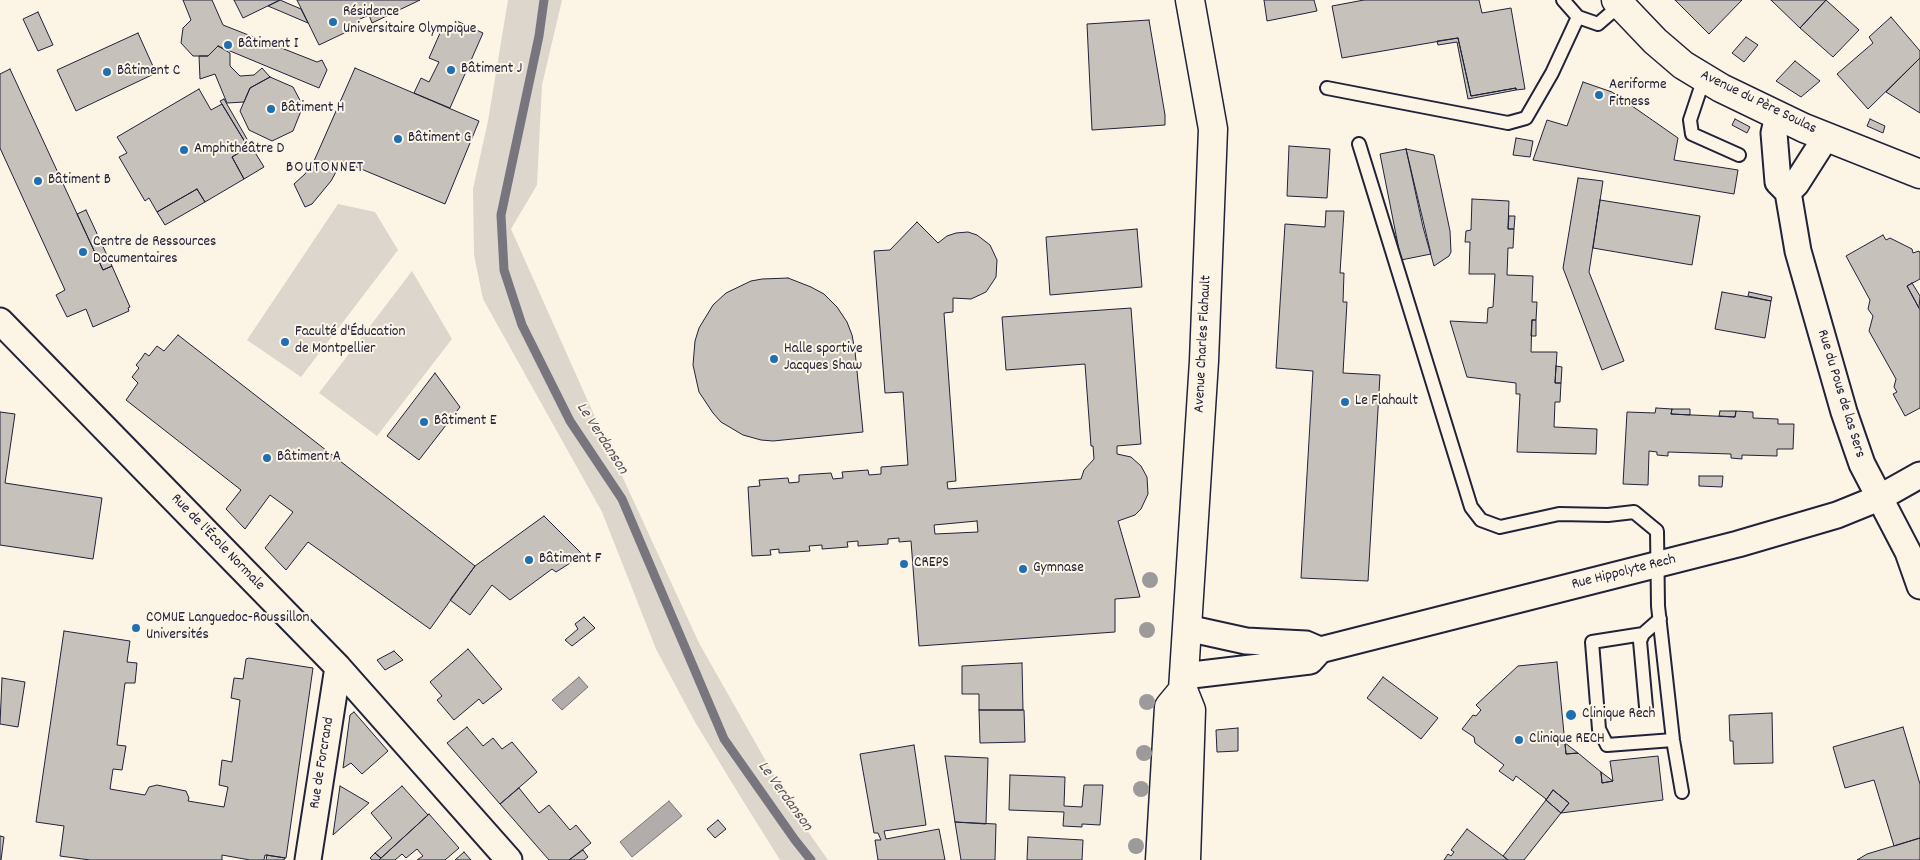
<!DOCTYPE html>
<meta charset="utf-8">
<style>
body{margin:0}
canvas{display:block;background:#fcf5e5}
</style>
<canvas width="1920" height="860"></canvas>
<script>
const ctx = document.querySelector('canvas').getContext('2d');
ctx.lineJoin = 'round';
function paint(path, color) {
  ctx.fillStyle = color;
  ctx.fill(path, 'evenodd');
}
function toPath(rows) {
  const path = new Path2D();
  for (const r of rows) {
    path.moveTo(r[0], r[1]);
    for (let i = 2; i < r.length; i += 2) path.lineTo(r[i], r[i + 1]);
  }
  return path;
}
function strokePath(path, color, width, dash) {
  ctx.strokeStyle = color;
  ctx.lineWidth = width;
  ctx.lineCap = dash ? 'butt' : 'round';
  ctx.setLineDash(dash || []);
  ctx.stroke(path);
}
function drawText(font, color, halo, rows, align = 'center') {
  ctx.font = font + ' Dekko,sans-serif';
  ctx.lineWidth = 4;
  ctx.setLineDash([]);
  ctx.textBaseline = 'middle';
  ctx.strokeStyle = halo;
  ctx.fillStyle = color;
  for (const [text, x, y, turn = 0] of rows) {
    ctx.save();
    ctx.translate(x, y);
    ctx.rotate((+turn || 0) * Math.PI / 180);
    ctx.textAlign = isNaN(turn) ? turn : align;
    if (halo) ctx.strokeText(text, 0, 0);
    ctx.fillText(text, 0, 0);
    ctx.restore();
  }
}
const green = toPath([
 [508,0,562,0,542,85,537,185,511,229,599,426,699,643,797,816,828,860,780,860,740,796,695,722,656,649,602,512,483,299,474,255,473,189,488,121],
 [338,204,375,212,398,250,301,377,247,340],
 [412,271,452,339,377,436,319,393]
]);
const water = toPath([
 [579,677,588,687,562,710,552,700,579,677],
 [669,801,682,816,632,857,620,842,669,801]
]);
const stream = toPath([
 [544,0,539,36,501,215,504,270,522,325,570,421,622,499,724,739,795,840,811,860]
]);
const building = toPath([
 [183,0,212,0,223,25,317,62,322,60,327,70,319,88,218,46,208,56,193,56,181,43,183,28,191,20,183,0],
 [234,0,280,0,243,18,234,0],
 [280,0,301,9,308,23,268,6,280,0],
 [297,0,420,0,372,23,369,15,358,20,359,26,319,45,297,0],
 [1264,0,1314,0,1317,11,1267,21,1264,0],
 [1364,0,1479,0,1482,13,1511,8,1525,89,1516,90,1516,88,1471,96,1458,38,1342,58,1332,6,1364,0],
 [1675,0,1742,0,1709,34,1675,0],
 [1771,0,1826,0,1800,28,1771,0],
 [1826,0,1859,30,1833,57,1800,28,1826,0],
 [38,12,53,45,38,51,23,19,38,12],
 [1891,17,1920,51,1920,58,1868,109,1837,74,1873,43,1869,37,1891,17],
 [1149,20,1165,115,1165,125,1092,130,1087,24,1149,20],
 [457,21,483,33,450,108,414,93,421,78,429,82,439,62,429,58,444,24,454,29,457,21],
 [138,33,156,73,76,111,57,70,138,33],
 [1746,37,1758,45,1744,62,1732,53,1746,37],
 [1458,38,1471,96,1516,88,1516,90,1468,99,1457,42,1438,45,1437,41,1458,38],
 [218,46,230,53,230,66,240,76,254,75,262,68,270,77,250,88,244,102,227,103,215,74,200,79,199,56,208,56,218,46],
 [1920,58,1920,113,1886,92,1920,58],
 [1795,61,1820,81,1801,97,1776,81,1795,61],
 [355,68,479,121,445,204,342,161,331,181,312,204,305,207,294,184,305,174,314,161,355,68],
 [10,69,103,270,112,266,130,307,128,308,129,311,93,327,86,309,67,317,56,295,65,290,0,148,0,74,10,69],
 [270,77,293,87,303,106,293,131,272,141,249,130,240,111,250,88,270,77],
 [1583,82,1612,92,1678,138,1674,160,1738,170,1734,194,1533,160,1547,120,1567,126,1583,82],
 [199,89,211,110,222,104,248,147,232,157,244,179,205,202,197,189,157,212,149,198,145,201,119,157,127,153,117,137,199,89],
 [224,99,251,146,248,147,220,101,224,99],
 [1735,119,1750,127,1747,133,1732,125,1735,119],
 [1870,119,1885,126,1883,133,1867,126,1870,119],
 [1516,138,1533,141,1530,157,1513,155,1516,138],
 [251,146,264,167,244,179,232,157,251,146],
 [1289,146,1330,149,1327,198,1287,196,1289,146],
 [1406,149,1431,254,1401,260,1380,154,1406,149],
 [1406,149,1434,155,1450,231,1451,252,1449,256,1434,266,1423,227,1406,149],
 [1578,178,1603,181,1589,272,1624,361,1602,370,1563,268,1578,178],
 [197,189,205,202,165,225,157,212,197,189],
 [1472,199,1509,201,1508,229,1514,229,1513,248,1508,248,1507,275,1533,276,1532,302,1537,302,1536,320,1532,320,1531,352,1557,352,1555,383,1561,383,1560,402,1555,402,1554,427,1597,429,1596,454,1517,452,1520,394,1516,394,1516,383,1467,377,1450,321,1487,323,1488,308,1493,307,1495,274,1469,274,1470,242,1465,242,1466,231,1471,230,1472,199],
 [1600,200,1700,216,1692,265,1593,248,1600,200],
 [86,210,112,266,103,270,77,214,86,210],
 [1326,211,1344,211,1340,273,1344,273,1343,302,1347,302,1343,373,1380,375,1368,581,1301,578,1313,371,1276,368,1285,224,1325,227,1326,211],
 [1509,216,1515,216,1514,229,1508,229,1509,216],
 [917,222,938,243,947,236,956,233,968,232,977,235,990,245,997,260,996,277,986,292,971,299,953,298,953,312,944,313,956,481,947,482,948,489,1081,479,1084,470,1094,459,1093,446,1091,446,1085,364,1006,370,1002,317,1131,308,1141,444,1117,446,1117,454,1131,457,1141,466,1147,477,1148,494,1141,509,1135,515,1118,521,1140,597,1115,599,1115,632,919,646,911,541,899,542,899,538,888,539,888,544,858,546,858,541,847,542,848,547,822,549,822,545,809,546,810,551,779,553,779,549,770,550,771,555,752,556,748,487,760,486,759,480,788,478,789,483,799,482,799,475,831,473,833,479,843,478,842,472,868,470,869,475,881,474,881,467,908,465,903,392,885,393,874,251,890,250,917,222],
 [977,521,978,532,935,534,934,525,977,521],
 [1137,229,1142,287,1050,295,1046,237,1137,229],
 [1883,235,1886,240,1890,238,1912,249,1913,253,1919,251,1920,253,1920,279,1907,286,1920,310,1920,408,1905,416,1893,394,1897,392,1894,387,1896,379,1869,331,1873,316,1868,309,1870,300,1846,256,1883,235],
 [788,278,811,287,824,294,837,307,847,322,852,335,855,351,863,432,773,441,761,440,743,435,721,422,713,413,699,392,693,365,695,341,699,328,713,305,726,293,751,281,762,279,788,278],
 [1912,283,1920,296,1919,308,1907,286,1912,283],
 [1722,292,1771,301,1765,338,1715,329,1722,292],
 [1749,292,1772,297,1771,301,1748,296,1749,292],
 [1532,320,1536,320,1536,336,1531,336,1532,320],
 [178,335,475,566,430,629,308,542,286,570,265,548,293,512,270,495,245,529,226,509,241,490,126,400,138,383,132,377,139,368,136,365,141,359,145,353,149,356,157,346,164,351,178,335],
 [1556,366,1562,367,1561,383,1555,383,1556,366],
 [435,373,460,407,419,460,387,436,435,373],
 [1656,408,1672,409,1671,414,1735,417,1736,411,1753,412,1753,418,1778,419,1778,424,1794,424,1793,449,1777,449,1777,456,1742,455,1742,459,1731,458,1731,454,1668,452,1668,456,1657,455,1657,452,1649,451,1648,485,1623,484,1627,412,1655,413,1656,408],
 [1672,409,1690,409,1690,415,1671,414,1672,409],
 [1720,411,1736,411,1735,417,1719,416,1720,411],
 [0,412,15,414,5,483,102,498,93,559,0,545,0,412],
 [1699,476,1723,476,1722,487,1699,486,1699,476],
 [544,516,583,555,556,572,552,569,510,600,492,585,470,615,450,600,475,566,544,516],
 [584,617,595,628,572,646,565,640,578,629,575,624,584,617],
 [64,631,130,641,127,662,137,663,135,683,125,683,117,745,126,746,122,770,113,769,110,789,145,795,149,787,157,785,186,791,189,798,188,801,224,807,228,787,219,785,222,760,232,762,240,700,231,698,234,678,243,679,246,659,249,658,313,668,286,858,265,855,264,860,250,860,222,855,222,860,90,860,60,856,64,826,36,822,64,631],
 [468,649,502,689,483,704,479,699,454,720,437,700,442,696,430,682,468,649],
 [394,651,403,660,385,670,377,660,394,651],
 [1557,662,1566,754,1578,753,1601,772,1602,783,1613,781,1610,761,1658,756,1663,800,1561,813,1569,803,1553,790,1546,800,1546,799,1516,776,1513,781,1499,771,1504,765,1475,743,1474,737,1462,729,1473,715,1476,716,1481,710,1476,705,1518,666,1557,662],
 [1022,663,1023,710,979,710,979,694,962,694,962,666,1022,663],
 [1383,677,1438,718,1421,739,1367,698,1383,677],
 [2,678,25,682,18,727,0,724,2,678],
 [979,710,1024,710,1025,742,980,743,979,710],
 [354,712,388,751,362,774,351,763,343,768,350,715,354,712],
 [1772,713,1773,763,1734,764,1733,741,1730,741,1729,715,1772,713],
 [467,727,483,746,493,738,502,749,512,742,537,772,500,804,447,743,467,727],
 [1903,727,1920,784,1920,838,1894,846,1874,780,1845,788,1833,747,1903,727],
 [1238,728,1238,751,1217,752,1216,730,1238,728],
 [1565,743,1578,753,1566,754,1565,743],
 [914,745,926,825,884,831,886,839,939,829,945,860,878,860,875,840,881,840,878,833,874,833,860,754,914,745],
 [945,756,988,758,986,824,955,822,945,756],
 [1601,772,1613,781,1602,783,1601,772],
 [1010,775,1065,777,1064,806,1082,807,1084,785,1103,785,1100,825,1082,824,1082,827,1063,826,1064,812,1009,810,1010,775],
 [340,786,369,803,333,835,340,786],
 [402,786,428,815,381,858,375,853,392,838,371,813,402,786],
 [519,788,539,813,549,805,570,830,576,825,591,843,569,860,549,860,500,804,519,788],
 [1553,790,1569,803,1561,813,1546,800,1553,790],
 [1546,800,1561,813,1524,860,1508,860,1503,856,1546,800],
 [429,814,459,848,445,860,417,860,423,856,417,849,406,858,402,854,395,860,379,860,429,814],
 [718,820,726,829,715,838,707,829,718,820],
 [955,822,996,824,995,860,961,860,955,822],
 [1467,829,1503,856,1508,860,1444,860,1448,854,1451,856,1454,852,1451,850,1467,829],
 [0,836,4,837,1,860,0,860,0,836],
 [1028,837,1083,840,1082,860,1027,860,1028,837],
 [1920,838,1920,860,1857,860,1867,854,1920,838],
 [583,850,588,857,584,860,569,860,583,850],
 [464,852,471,860,455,860,464,852],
 [375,853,381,858,379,860,372,860,370,858,375,853],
 [267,855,285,858,284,860,266,860,267,855]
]);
const lane = toPath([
 [1563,0,1578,17,1598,24,1620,5],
 [1704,78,1690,120,1692,134,1739,155],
 [1327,88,1508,123,1526,118,1552,73,1578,17],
 [1359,144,1471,507,1481,520,1500,527,1559,514,1608,515,1634,512,1657,531,1658,606,1673,740,1682,792],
 [1643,634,1592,642,1599,729,1607,745,1673,740],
 [1646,707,1640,641,1643,634,1660,619]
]);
const street = toPath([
 [1778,116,1774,133,1778,182,1788,192,1798,251,1844,412,1862,464,1908,552,1920,586],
 [1788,192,1796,184,1826,137],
 [0,321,338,667,509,860],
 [1187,628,1246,641,1306,644,1320,650],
 [1184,676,1310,661,1320,650,1738,544,1837,515,1879,498,1920,475],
 [308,860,338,667]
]);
const secondary = toPath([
 [1616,0,1655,41,1683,65,1721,88,1804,128,1920,174],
 [1160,860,1169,707,1183,690],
 [1186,860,1191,710,1183,690,1204,361,1213,129,1190,0]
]);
const trees = [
 [1150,580],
 [1147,630],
 [1147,702],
 [1144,753],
 [1141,789],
 [1136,846]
];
const markers = [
 [333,22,5,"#1f6fb2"],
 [228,45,5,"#1f6fb2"],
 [451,70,5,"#1f6fb2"],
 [107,72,5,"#1f6fb2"],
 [1599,95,5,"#1f6fb2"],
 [271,109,5,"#1f6fb2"],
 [398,139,5,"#1f6fb2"],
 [184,150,5,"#1f6fb2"],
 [38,181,5,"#1f6fb2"],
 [83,252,5,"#1f6fb2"],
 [285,342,5,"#1f6fb2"],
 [774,359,5,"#1f6fb2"],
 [1345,402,5,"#1f6fb2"],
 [424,422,5,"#1f6fb2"],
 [267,458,5,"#1f6fb2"],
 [529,560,5,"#1f6fb2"],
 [904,564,5,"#1f6fb2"],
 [1023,569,5,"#1f6fb2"],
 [136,628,5,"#1f6fb2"],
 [1571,715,6,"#1f6fb2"],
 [1519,740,5,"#1f6fb2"]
];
const poiNames = [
 ["Résidence",343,13],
 ["Universitaire Olympique",343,30],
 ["Bâtiment I",238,45],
 ["Bâtiment J",461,70],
 ["Bâtiment C",117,72],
 ["Aeriforme",1609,86],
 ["Fitness",1609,103],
 ["Bâtiment H",281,109],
 ["Bâtiment G",408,139],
 ["Amphithéâtre D",194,150],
 ["Bâtiment B",48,181],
 ["Centre de Ressources",93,243],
 ["Documentaires",93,260],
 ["Faculté d'Éducation",295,333],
 ["de Montpellier",295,350],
 ["Halle sportive",784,350],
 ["Jacques Shaw",784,367],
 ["Le Flahault",1355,402],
 ["Bâtiment E",434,422],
 ["Bâtiment A",277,458],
 ["Bâtiment F",539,560],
 ["CREPS",914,564],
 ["Gymnase",1033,569],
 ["COMUE Languedoc-Roussillon",146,619],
 ["Universités",146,636],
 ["Clinique Rech",1582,715],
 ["Clinique RECH",1529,740]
];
const streetNames = [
 ["Avenue du Père Soulas",1758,103,26],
 ["Avenue Charles Flahault",1204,344,-87],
 ["Rue du Pous de las Sers",1840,394,73],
 ["Rue de l'École Normale",217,543,46],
 ["Rue Hippolyte Rech",1624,573,-14],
 ["Rue de Forcrand",323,763,-81]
];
const neighbourhoodNames = [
 ["BOUTONNET",325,169]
];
const waterNames = [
 ["Le Verdanson",601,439,57],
 ["Le Verdanson",784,797,54]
];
paint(green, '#dcd6cc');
paint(water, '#b2adab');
strokePath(water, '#78757e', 1);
strokePath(stream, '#78757e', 9);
paint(building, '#c6c1bb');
strokePath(building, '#22223b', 1);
strokePath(lane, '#22223b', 16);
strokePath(street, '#22223b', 29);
strokePath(secondary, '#22223b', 31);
strokePath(lane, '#fcf5e5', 12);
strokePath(street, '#fcf5e5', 25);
strokePath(secondary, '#fcf5e5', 28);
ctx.fillStyle = '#9d9a9b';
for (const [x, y] of trees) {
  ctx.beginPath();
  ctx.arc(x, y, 8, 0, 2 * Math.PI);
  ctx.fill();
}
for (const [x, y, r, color] of markers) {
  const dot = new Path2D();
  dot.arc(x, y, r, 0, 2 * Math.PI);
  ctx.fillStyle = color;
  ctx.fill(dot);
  strokePath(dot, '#fcf5e5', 2);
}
drawText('15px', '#22223b', '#fcf5e5', poiNames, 'left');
drawText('15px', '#22223b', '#fcf5e5', streetNames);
ctx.letterSpacing = '1px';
drawText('16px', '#22223b', '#fcf5e5', neighbourhoodNames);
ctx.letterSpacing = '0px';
drawText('italic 16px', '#545362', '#fcf5e5', waterNames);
</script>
